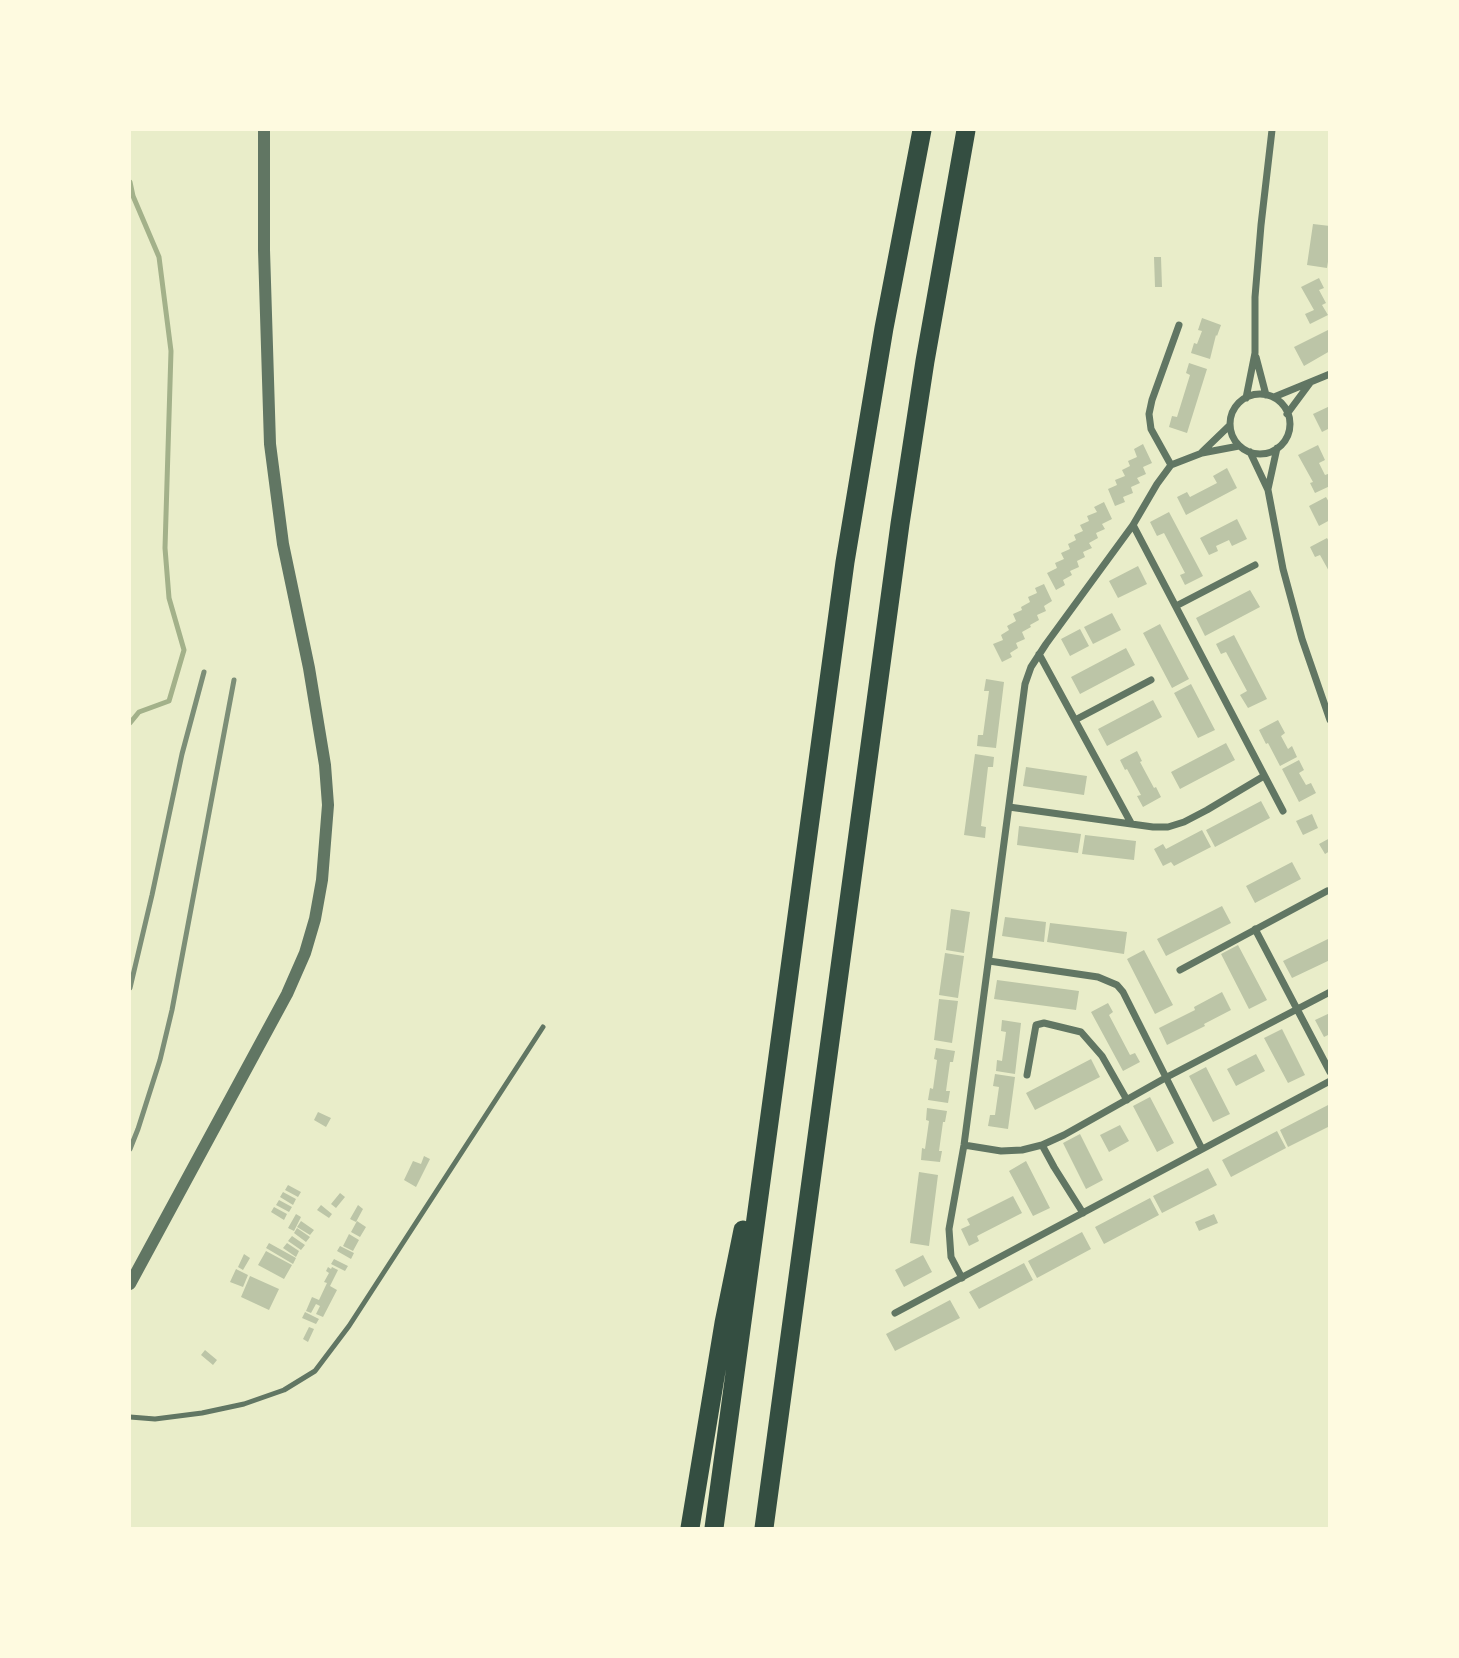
<!DOCTYPE html>
<style>
body{margin:0}
#map{position:relative;width:1459px;height:1658px;overflow:hidden;background:#e9edc9;font-family:Jost,sans-serif}
canvas{display:block}
.frame{position:absolute;inset:0;border:131px solid #fefae0;pointer-events:none}
</style>
<div id="map">
<canvas width="1459" height="1658"></canvas>
<div class="frame"></div>
</div>
<script>
const ctx = document.querySelector('canvas').getContext('2d');
ctx.lineJoin = 'round';
function toPath(rows) {
  const path = new Path2D();
  for (const r of rows) {
    if (r.length === 3) {
      path.moveTo(r[0] + r[2], r[1]);
      path.arc(r[0], r[1], r[2], 0, 2 * Math.PI);
      continue;
    }
    path.moveTo(r[0], r[1]);
    for (let i = 2; i < r.length; i += 2) path.lineTo(r[i], r[i + 1]);
  }
  return path;
}
function strokePath(path, color, width, dash) {
  ctx.strokeStyle = color;
  ctx.lineWidth = width;
  ctx.lineCap = dash ? 'butt' : 'round';
  ctx.setLineDash(dash || []);
  ctx.stroke(path);
}
function paint(path, color) {
  ctx.fillStyle = color;
  ctx.fill(path, 'evenodd');
}
const stream = toPath([
 [130,182,133,196,159,257,171,351,165,548,169,598,184,650,169,701,139,712,130,723]
]);
const building = toPath([
 [1313,224,1330,226,1330,249,1327,268,1307,265],
 [1154,257,1161,257,1162,287,1155,287],
 [1319,278,1324,288,1319,290,1326,303,1322,305,1328,315,1310,324,1305,314,1314,310,1301,287],
 [1202,318,1221,325,1217,336,1216,335,1210,359,1191,353,1194,343,1197,344,1202,331,1198,330],
 [1330,329,1330,351,1304,366,1294,347],
 [1189,363,1207,369,1187,433,1169,427,1172,416,1177,417,1190,375,1186,373],
 [1330,406,1330,428,1322,432,1313,414],
 [1143,444,1152,463,1143,467,1146,474,1137,478,1140,483,1131,487,1133,493,1123,497,1125,502,1115,506,1108,489,1117,485,1115,480,1125,476,1122,470,1130,466,1128,461,1137,457,1134,449],
 [1318,445,1325,460,1319,463,1325,475,1328,474,1330,478,1330,486,1315,493,1310,483,1313,482,1298,455],
 [1227,468,1237,488,1186,515,1177,497,1187,492,1190,497,1217,483,1213,476],
 [1326,497,1330,504,1330,520,1319,526,1309,506],
 [1104,502,1112,519,1102,524,1105,529,1096,533,1098,538,1089,543,1092,548,1083,552,1085,557,1077,561,1079,567,1070,571,1072,575,1063,580,1065,585,1056,590,1047,573,1057,568,1055,563,1064,559,1061,553,1070,549,1068,544,1076,540,1074,535,1083,531,1080,525,1089,521,1087,516,1097,512,1094,507],
 [1169,512,1203,576,1185,585,1180,575,1185,573,1164,533,1157,536,1150,522],
 [1237,519,1247,539,1232,546,1229,540,1216,546,1218,551,1209,555,1200,538],
 [1327,538,1330,543,1330,573,1320,555,1315,557,1310,547],
 [1138,566,1147,584,1118,598,1109,581],
 [1044,584,1052,601,1044,606,1046,611,1037,615,1039,620,1030,625,1031,627,1022,632,1025,639,1016,643,1018,648,1010,653,1012,657,1002,662,993,644,1003,640,1001,635,1009,630,1007,626,1016,621,1013,614,1022,610,1021,607,1030,602,1028,597,1037,593,1035,588],
 [1250,590,1260,607,1205,636,1196,618],
 [1112,613,1121,630,1093,644,1084,627],
 [1160,624,1189,679,1172,688,1143,633],
 [1080,629,1089,646,1070,656,1061,639],
 [1234,635,1267,699,1248,708,1240,695,1247,691,1226,652,1221,654,1216,644],
 [1126,648,1135,665,1080,694,1071,677],
 [986,679,1004,682,996,748,977,746,978,735,983,735,989,691,984,691],
 [1191,684,1215,730,1198,738,1174,693],
 [1153,700,1162,717,1107,746,1098,729],
 [1278,720,1285,733,1281,736,1288,749,1292,746,1297,757,1280,766,1268,743,1266,744,1259,730],
 [1226,743,1235,760,1180,789,1171,772],
 [1137,751,1142,761,1140,762,1154,788,1156,787,1161,797,1143,807,1137,796,1141,795,1127,769,1125,770,1120,760],
 [975,754,994,757,993,767,988,767,981,826,986,827,985,838,964,835],
 [1299,760,1304,770,1299,773,1306,785,1311,783,1316,793,1299,802,1282,769],
 [1026,767,1087,776,1084,795,1023,786],
 [1261,801,1270,818,1215,847,1206,830],
 [1312,814,1318,828,1303,835,1296,821],
 [1019,826,1081,834,1078,853,1017,845],
 [1202,830,1211,847,1174,866,1171,862,1163,866,1154,849,1163,844,1166,849],
 [1085,835,1136,841,1134,860,1082,854],
 [1330,838,1330,851,1325,854,1319,844],
 [1292,862,1301,879,1255,903,1246,886],
 [1222,906,1231,923,1166,956,1157,939],
 [951,909,970,912,964,953,946,950],
 [1005,917,1046,922,1044,942,1002,936],
 [1050,923,1127,932,1124,954,1047,942],
 [1330,938,1330,960,1292,978,1283,961],
 [1238,945,1267,1000,1249,1009,1221,954],
 [1144,950,1173,1005,1155,1014,1127,959],
 [945,953,964,956,958,998,939,995],
 [997,980,1079,991,1076,1010,994,999],
 [1222,992,1231,1010,1204,1024,1205,1026,1167,1045,1159,1028,1195,1010,1194,1007],
 [939,999,958,1001,952,1043,934,1040],
 [1108,1003,1113,1012,1109,1015,1130,1055,1135,1053,1140,1062,1123,1071,1091,1012],
 [1330,1013,1330,1034,1324,1037,1315,1020],
 [1002,1020,1021,1023,1015,1074,996,1071,997,1060,1002,1061,1006,1032,1001,1031],
 [1282,1029,1305,1075,1288,1083,1264,1038],
 [936,1048,955,1051,953,1062,950,1062,946,1091,950,1091,948,1103,928,1100,930,1088,933,1089,937,1060,934,1059],
 [1256,1054,1265,1071,1236,1086,1227,1069],
 [1091,1059,1100,1077,1035,1110,1026,1093],
 [1206,1067,1230,1114,1213,1122,1189,1076],
 [995,1074,1015,1077,1008,1129,988,1126,990,1115,995,1115,999,1087,993,1086],
 [1150,1097,1174,1143,1157,1152,1133,1106],
 [1330,1104,1330,1126,1288,1147,1280,1130],
 [927,1108,947,1111,945,1122,943,1122,939,1151,942,1151,940,1162,921,1160,922,1148,925,1149,929,1121,926,1120],
 [318,1112,331,1118,326,1127,314,1120],
 [1120,1125,1129,1141,1109,1152,1100,1135],
 [1277,1131,1286,1148,1231,1177,1222,1160],
 [1080,1134,1103,1180,1086,1189,1063,1143],
 [424,1156,430,1159,416,1187,404,1180,413,1161,421,1164],
 [1026,1161,1050,1208,1033,1216,1009,1171],
 [1208,1168,1217,1185,1162,1213,1153,1196],
 [919,1172,938,1175,929,1246,910,1243],
 [288,1185,301,1192,298,1197,285,1190],
 [283,1192,296,1199,293,1205,280,1197],
 [340,1193,345,1197,336,1208,331,1204],
 [1013,1196,1022,1213,977,1236,979,1241,969,1246,961,1229,970,1225,967,1219],
 [1150,1198,1159,1215,1104,1244,1095,1227],
 [279,1200,292,1207,289,1212,276,1205],
 [321,1205,332,1214,329,1218,317,1210],
 [358,1205,363,1209,356,1222,350,1219],
 [274,1207,287,1214,284,1220,271,1212],
 [296,1214,301,1217,294,1231,288,1228],
 [1214,1214,1218,1223,1199,1231,1195,1222],
 [301,1221,314,1230,310,1235,297,1227],
 [357,1221,366,1227,360,1237,351,1232],
 [297,1228,310,1237,306,1242,294,1233],
 [1082,1232,1091,1249,1037,1278,1028,1261],
 [349,1234,359,1240,353,1251,343,1246],
 [292,1236,305,1245,301,1250,288,1241],
 [269,1243,296,1258,293,1264,266,1248],
 [287,1243,299,1251,296,1257,283,1248],
 [340,1246,354,1253,351,1259,337,1251],
 [266,1251,292,1265,284,1279,258,1265],
 [244,1254,250,1258,243,1270,238,1267],
 [923,1255,932,1272,904,1287,895,1270],
 [334,1259,348,1266,345,1271,331,1264],
 [1024,1263,1033,1280,979,1309,969,1292],
 [328,1267,331,1269,332,1267,338,1270,330,1286,337,1290,323,1317,316,1314,320,1306,316,1304,311,1313,306,1311,312,1297,319,1300,327,1283,324,1282,329,1273,326,1271],
 [236,1269,248,1275,243,1287,230,1282],
 [250,1276,279,1289,269,1310,241,1297],
 [950,1300,960,1318,895,1351,886,1334],
 [305,1312,319,1319,316,1324,302,1318],
 [309,1327,314,1329,308,1342,303,1339],
 [205,1350,217,1360,213,1365,201,1355]
]);
const service = toPath([
 [130,1417,155,1419,202,1413,244,1404,284,1390,315,1371,349,1326,543,1027]
]);
const minor = toPath([
 [1256,357,1266,395],
 [1260,424,30],
 [1274,397,1330,374],
 [1246,398,1255,353,1255,297,1261,225,1272,130],
 [1287,414,1310,383],
 [1202,452,1230,425],
 [1250,452,1268,490,1283,569,1302,639,1330,720],
 [1171,465,1151,429,1149,414,1152,400,1179,325],
 [1268,489,1277,448],
 [1133,525,1283,811],
 [1176,606,1255,565],
 [1039,654,1131,823],
 [1075,720,1151,680],
 [1009,807,1153,827,1168,827,1184,822,1207,810,1264,776],
 [1255,929,1330,1072],
 [989,961,1098,977,1117,985,1123,992,1202,1149],
 [1180,970,1327,891],
 [1027,1075,1036,1025,1044,1023,1081,1032,1102,1056,1127,1100],
 [964,1145,1001,1151,1022,1150,1042,1145,1064,1135,1167,1077,1330,992],
 [1042,1145,1054,1167,1083,1213],
 [962,1278,951,1257,949,1229,964,1145,1025,684,1031,667,1046,644,1133,525,1157,484,1171,465,1202,453,1239,446],
 [895,1313,1330,1081]
]);
const tertiary = toPath([
 [130,1284,287,994,305,953,315,919,322,880,328,805,325,765,309,668,283,544,270,444,264,250,264,130]
]);
const motorway = toPath([
 [690,1528,724,1323,743,1230],
 [714,1528,845,562,884,328,922,130],
 [764,1528,900,524,925,361,966,130]
]);
const rail = toPath([
 [130,988,152,895,182,754,204,672],
 [130,1149,138,1129,160,1060,172,1010,234,680]
]);
strokePath(stream, '#a3b18a', 5);
paint(building, '#bcc5a7');
strokePath(service, '#617663', 5);
strokePath(minor, '#617663', 7);
strokePath(tertiary, '#617663', 12);
strokePath(motorway, '#344e41', 19);
strokePath(rail, '#7c8e77', 5);
</script>
